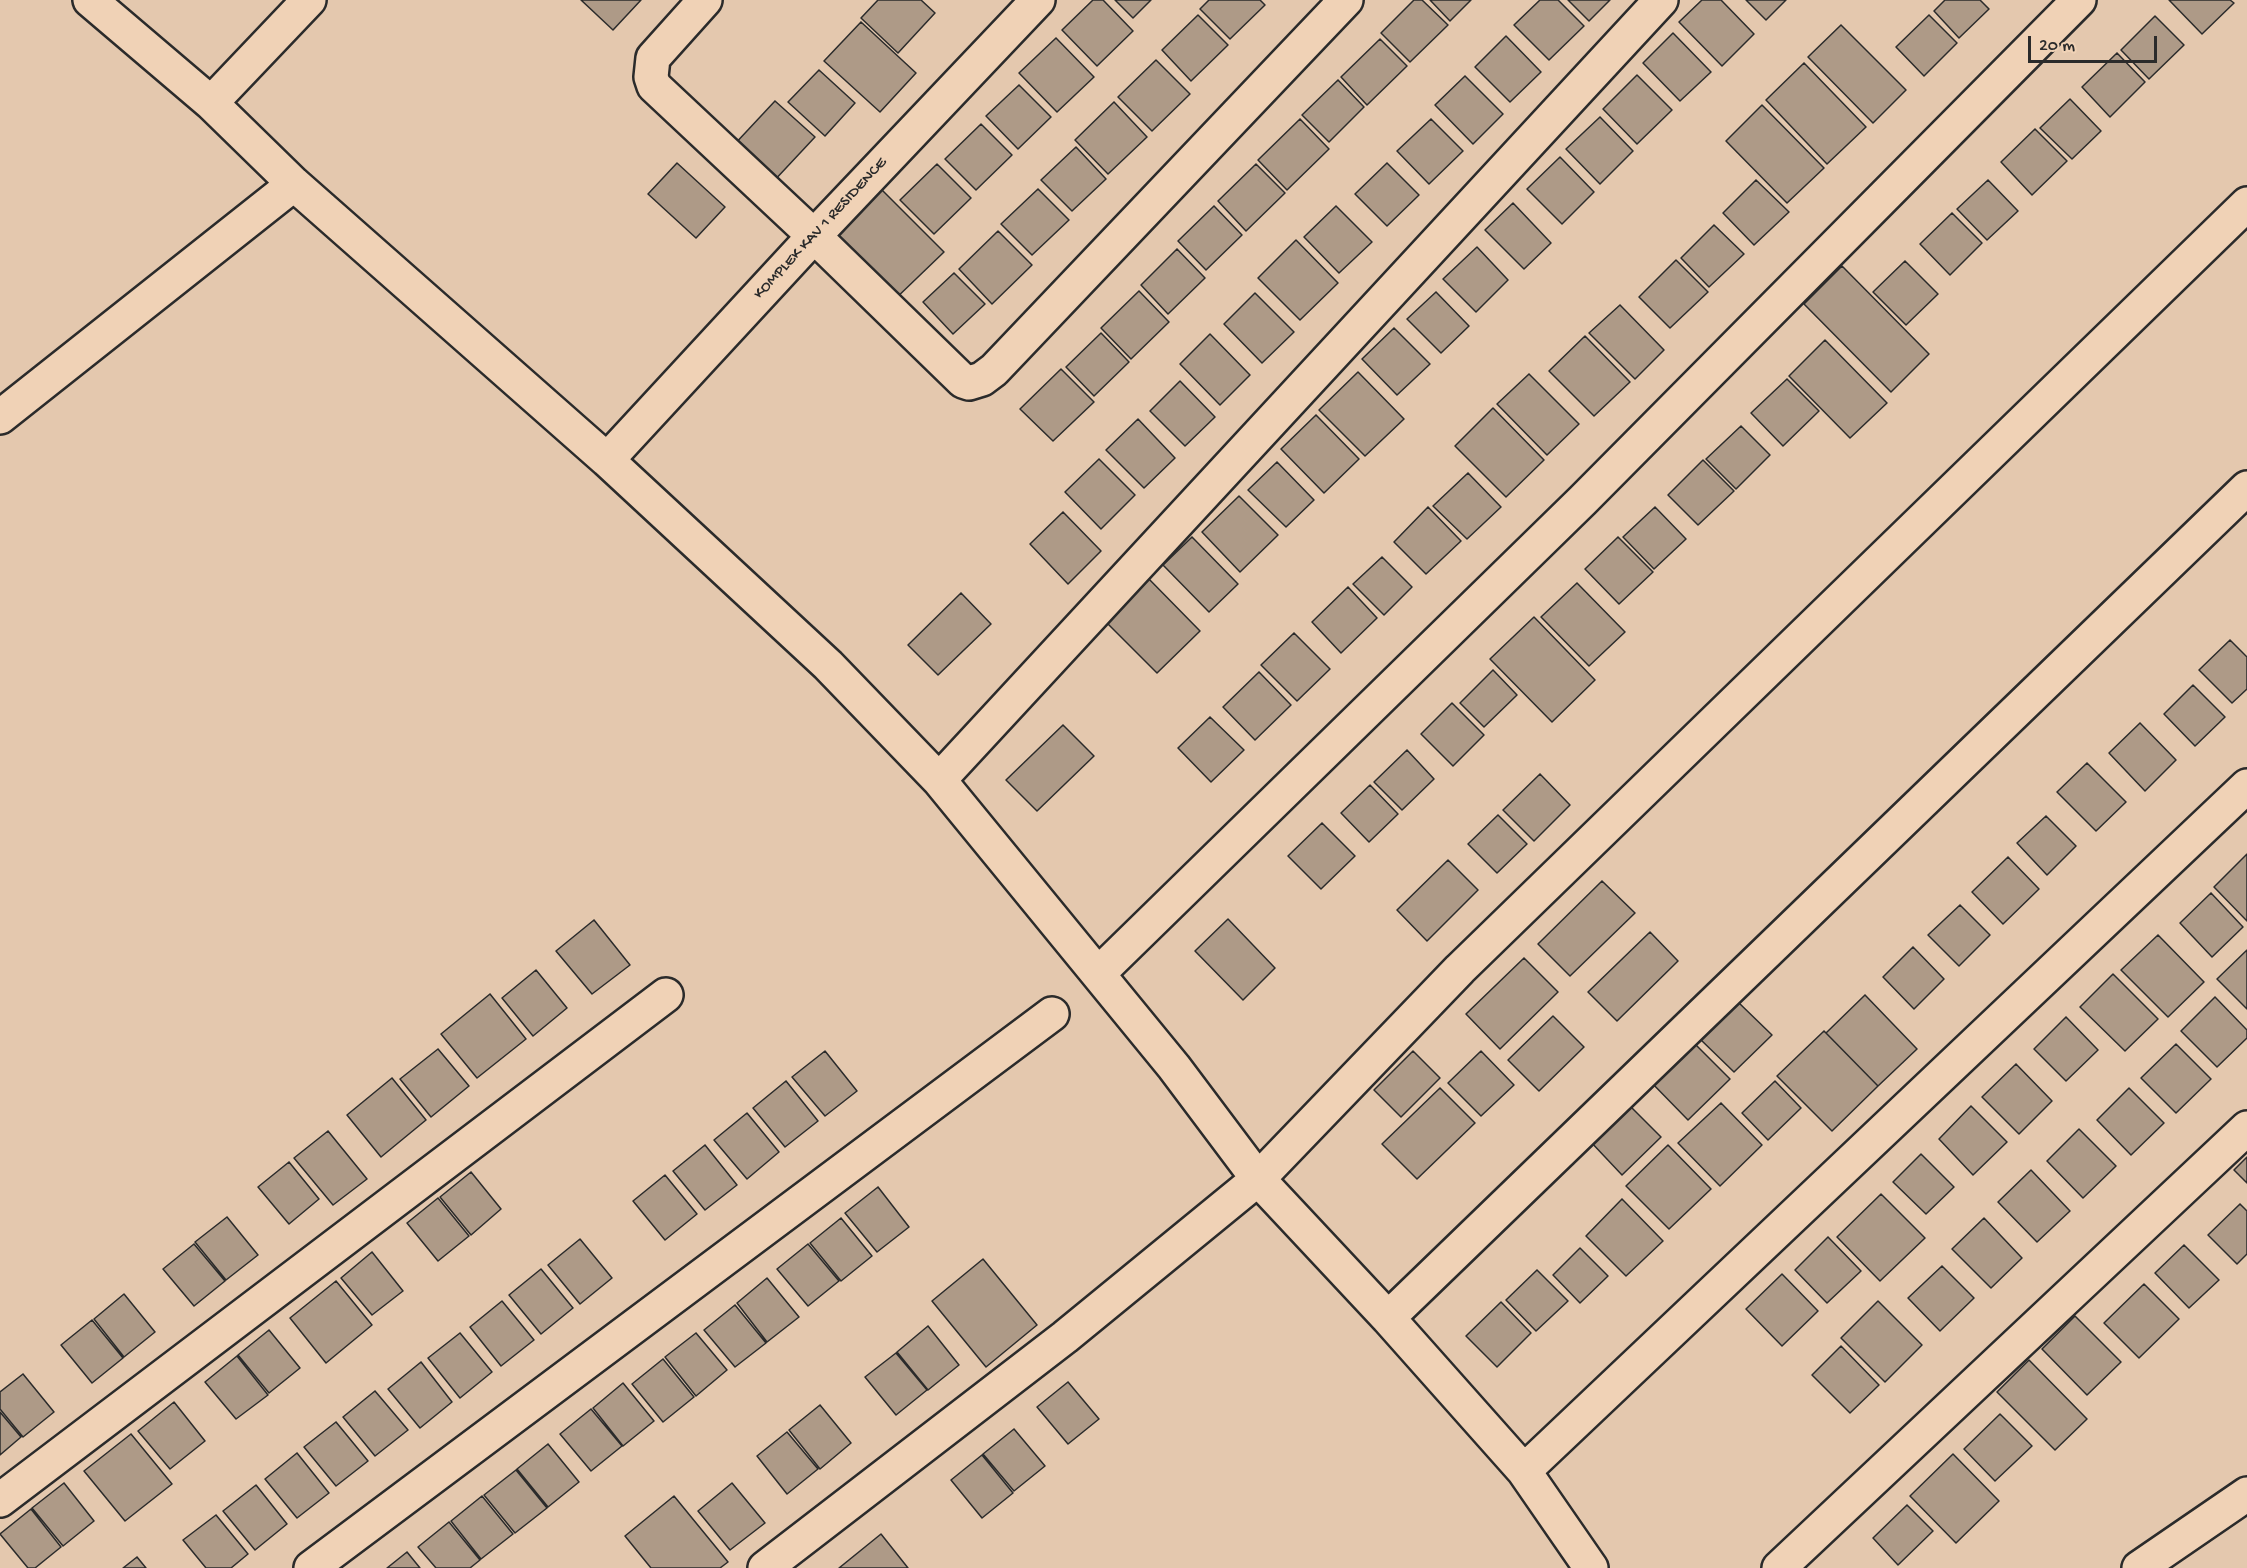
<!DOCTYPE html>
<style>
body{margin:0}
#map{position:relative;width:2247px;height:1568px;overflow:hidden;background:#e4c8ae;font-family:"Gochi Hand",sans-serif}
canvas{display:block}
.scale{position:absolute;left:2028px;top:36px;width:129px;height:27px;box-sizing:border-box;border:3px solid #2b2b2b;border-top:0;padding-left:8px;font-size:18px;line-height:21px;white-space:nowrap;color:#2b2b2b;-webkit-text-stroke:4px #f0d2b6;paint-order:stroke}
</style>
<div id="map">
<canvas width="2247" height="1568"></canvas>
<div class="scale">20 m</div>
</div>
<script>
const ctx = document.querySelector('canvas').getContext('2d');
ctx.lineJoin = 'round';
function paint(path, color) {
  ctx.fillStyle = color;
  ctx.fill(path, 'evenodd');
}
function toPath(rows) {
  const path = new Path2D();
  for (const r of rows) {
    path.moveTo(r[0], r[1]);
    for (let i = 2; i < r.length; i += 2) path.lineTo(r[i], r[i + 1]);
  }
  return path;
}
function strokePath(path, color, width, dash) {
  ctx.strokeStyle = color;
  ctx.lineWidth = width;
  ctx.lineCap = dash ? 'butt' : 'round';
  ctx.setLineDash(dash || []);
  ctx.stroke(path);
}
function drawText(font, color, halo, rows, align = 'center') {
  ctx.font = font + ' "Gochi Hand",sans-serif';
  ctx.lineWidth = 5;
  ctx.setLineDash([]);
  ctx.textBaseline = 'middle';
  ctx.strokeStyle = halo;
  ctx.fillStyle = color;
  for (const [text, x, y, turn = 0] of rows) {
    ctx.save();
    ctx.translate(x, y);
    ctx.rotate((+turn || 0) * Math.PI / 180);
    ctx.textAlign = isNaN(turn) ? turn : align;
    if (halo) ctx.strokeText(text, 0, 0);
    ctx.fillText(text, 0, 0);
    ctx.restore();
  }
}
const building = toPath([
 [581,0,641,0,613,30,581,0],
 [878,0,921,0,935,13,898,53,861,18,878,0],
 [1093,0,1103,0,1133,31,1097,66,1062,30,1093,0],
 [1115,0,1151,0,1133,18,1115,0],
 [1209,0,1260,0,1265,5,1230,39,1200,9,1209,0],
 [1414,0,1422,0,1448,25,1410,62,1381,33,1414,0],
 [1430,0,1471,0,1450,21,1430,0],
 [1540,0,1558,0,1584,26,1549,60,1514,25,1540,0],
 [1568,0,1610,0,1589,21,1568,0],
 [1702,0,1721,0,1754,34,1722,66,1679,22,1702,0],
 [1746,0,1786,0,1766,20,1746,0],
 [1945,0,1980,0,1989,9,1959,38,1934,11,1945,0],
 [2169,0,2230,0,2234,3,2202,34,2169,0],
 [1198,15,1228,45,1191,81,1162,50,1198,15],
 [1929,15,1957,43,1924,76,1896,47,1929,15],
 [2155,16,2184,45,2149,79,2121,50,2155,16],
 [861,22,916,73,880,112,824,61,861,22],
 [1841,25,1906,90,1873,123,1808,57,1841,25],
 [1673,33,1711,72,1680,101,1643,63,1673,33],
 [1506,36,1541,72,1510,102,1475,67,1506,36],
 [1056,38,1094,77,1057,112,1019,73,1056,38],
 [1380,39,1407,66,1367,105,1341,77,1380,39],
 [2117,53,2145,82,2110,117,2082,87,2117,53],
 [1156,60,1190,94,1152,131,1118,97,1156,60],
 [1804,63,1866,127,1827,164,1766,100,1804,63],
 [819,70,855,103,825,136,788,102,819,70],
 [1637,75,1672,110,1637,144,1603,109,1637,75],
 [1465,76,1503,114,1473,144,1435,105,1465,76],
 [1338,80,1364,107,1329,142,1302,115,1338,80],
 [1019,85,1051,117,1018,149,986,116,1019,85],
 [2070,99,2101,131,2072,159,2040,128,2070,99],
 [775,101,815,137,772,183,732,147,775,101],
 [1114,102,1147,137,1108,174,1075,140,1114,102],
 [1762,105,1824,168,1787,203,1726,141,1762,105],
 [1600,117,1633,151,1600,184,1566,149,1600,117],
 [1300,119,1329,149,1287,190,1258,160,1300,119],
 [1431,119,1463,151,1429,184,1397,151,1431,119],
 [981,124,1012,155,976,190,945,159,981,124],
 [2035,129,2067,161,2032,195,2001,162,2035,129],
 [1076,147,1106,179,1072,211,1041,180,1076,147],
 [1560,157,1594,192,1562,224,1527,189,1560,157],
 [677,163,725,207,696,238,648,194,677,163],
 [1387,163,1419,195,1387,226,1355,194,1387,163],
 [937,164,971,198,934,234,900,200,937,164],
 [1256,164,1285,193,1246,231,1218,201,1256,164],
 [1756,180,1789,212,1754,245,1723,213,1756,180],
 [1988,180,2018,211,1987,240,1957,209,1988,180],
 [878,186,944,252,891,303,825,237,878,186],
 [1038,189,1069,220,1032,255,1001,224,1038,189],
 [1513,203,1551,243,1524,269,1485,230,1513,203],
 [1214,206,1242,235,1206,270,1178,241,1214,206],
 [1336,206,1372,242,1339,273,1304,237,1336,206],
 [1952,213,1982,243,1950,275,1920,244,1952,213],
 [1714,225,1744,254,1709,287,1681,258,1714,225],
 [998,231,1032,265,992,304,959,269,998,231],
 [1296,240,1338,283,1300,320,1258,278,1296,240],
 [1477,247,1508,280,1476,312,1443,279,1477,247],
 [1177,249,1205,278,1168,314,1141,285,1177,249],
 [1676,260,1708,292,1670,328,1639,297,1676,260],
 [1905,261,1938,294,1906,325,1873,292,1905,261],
 [1842,266,1929,354,1891,392,1804,304,1842,266],
 [954,273,985,304,953,334,923,302,954,273],
 [1139,291,1169,322,1131,359,1101,328,1139,291],
 [1436,292,1469,326,1441,353,1407,319,1436,292],
 [1255,293,1294,332,1262,363,1224,324,1255,293],
 [1620,305,1664,350,1635,379,1589,333,1620,305],
 [1394,328,1430,364,1397,395,1362,359,1394,328],
 [1101,333,1129,362,1094,396,1066,367,1101,333],
 [1210,334,1250,375,1220,405,1180,364,1210,334],
 [1585,336,1630,382,1594,416,1549,371,1585,336],
 [1825,340,1887,403,1850,438,1789,376,1825,340],
 [1061,369,1094,402,1053,441,1020,409,1061,369],
 [1358,372,1404,419,1365,456,1319,410,1358,372],
 [1529,374,1579,424,1547,455,1497,404,1529,374],
 [1787,379,1819,411,1783,446,1751,413,1787,379],
 [1180,381,1215,417,1185,446,1150,411,1180,381],
 [1493,408,1544,460,1506,497,1455,446,1493,408],
 [1316,415,1359,459,1324,493,1281,449,1316,415],
 [1138,419,1175,458,1144,488,1106,450,1138,419],
 [1741,426,1770,455,1736,489,1706,459,1741,426],
 [1099,459,1135,495,1101,529,1065,492,1099,459],
 [1703,460,1734,491,1698,525,1668,495,1703,460],
 [1277,462,1314,500,1286,527,1248,490,1277,462],
 [1468,473,1501,507,1467,539,1433,506,1468,473],
 [1239,496,1278,535,1240,572,1202,532,1239,496],
 [1428,507,1461,541,1426,574,1394,542,1428,507],
 [1655,507,1686,539,1654,569,1623,537,1655,507],
 [1063,512,1101,551,1068,584,1030,544,1063,512],
 [1192,537,1238,584,1209,612,1163,565,1192,537],
 [1618,537,1653,572,1619,604,1585,569,1618,537],
 [1382,557,1412,587,1384,615,1353,584,1382,557],
 [1145,575,1200,631,1157,673,1101,617,1145,575],
 [1577,583,1625,632,1589,666,1541,617,1577,583],
 [1348,587,1377,618,1341,653,1312,622,1348,587],
 [961,593,991,624,938,675,908,645,961,593],
 [1534,617,1595,680,1552,722,1490,659,1534,617],
 [1294,633,1330,669,1297,701,1261,665,1294,633],
 [2230,640,2247,657,2247,689,2232,703,2199,670,2230,640],
 [1493,670,1517,695,1484,727,1460,703,1493,670],
 [1259,672,1291,705,1255,740,1223,707,1259,672],
 [2193,685,2225,717,2195,746,2164,714,2193,685],
 [1452,703,1484,735,1453,766,1421,734,1452,703],
 [1210,717,1244,750,1211,782,1178,748,1210,717],
 [2140,723,2176,760,2145,791,2109,753,2140,723],
 [1063,725,1094,756,1037,811,1006,780,1063,725],
 [1407,750,1434,779,1402,810,1374,782,1407,750],
 [2087,763,2126,802,2096,831,2057,792,2087,763],
 [1540,774,1570,805,1534,841,1503,810,1540,774],
 [1370,785,1398,814,1369,842,1341,813,1370,785],
 [1498,815,1527,844,1497,873,1468,844,1498,815],
 [2046,816,2076,846,2047,875,2017,843,2046,816],
 [1322,823,1355,856,1321,889,1288,856,1322,823],
 [2247,854,2247,921,2214,887,2247,854],
 [2008,857,2039,889,2003,924,1972,892,2008,857],
 [1448,860,1478,890,1427,941,1397,910,1448,860],
 [1602,881,1635,913,1570,976,1538,944,1602,881],
 [2211,893,2243,927,2212,957,2180,923,2211,893],
 [1960,905,1990,935,1959,966,1928,935,1960,905],
 [1228,919,1275,968,1243,1000,1195,951,1228,919],
 [594,920,630,965,592,994,556,951,594,920],
 [1650,932,1678,961,1617,1021,1588,992,1650,932],
 [2158,935,2204,982,2168,1017,2121,970,2158,935],
 [1913,947,1944,979,1914,1009,1883,977,1913,947],
 [2247,950,2247,1009,2217,979,2247,950],
 [1524,958,1558,992,1500,1049,1466,1014,1524,958],
 [536,970,567,1008,533,1036,502,998,536,970],
 [2113,974,2158,1019,2125,1051,2080,1007,2113,974],
 [490,994,526,1039,477,1078,441,1034,490,994],
 [1865,995,1917,1049,1878,1086,1826,1033,1865,995],
 [2215,997,2247,1030,2247,1038,2217,1067,2181,1031,2215,997],
 [1738,1002,1772,1035,1734,1072,1700,1039,1738,1002],
 [1553,1016,1584,1047,1539,1091,1508,1060,1553,1016],
 [2066,1017,2098,1050,2066,1081,2034,1049,2066,1017],
 [1824,1031,1878,1086,1832,1131,1777,1076,1824,1031],
 [1689,1038,1730,1079,1688,1120,1647,1078,1689,1038],
 [2176,1044,2211,1079,2176,1113,2141,1078,2176,1044],
 [438,1049,469,1086,431,1117,400,1079,438,1049],
 [825,1051,857,1091,825,1116,792,1077,825,1051],
 [1413,1051,1440,1078,1401,1117,1374,1090,1413,1051],
 [1481,1051,1514,1085,1481,1116,1448,1083,1481,1051],
 [2016,1064,2052,1101,2019,1134,1982,1097,2016,1064],
 [392,1078,426,1120,381,1157,347,1115,392,1078],
 [786,1081,818,1121,785,1147,753,1108,786,1081],
 [1775,1081,1801,1108,1768,1140,1742,1113,1775,1081],
 [1440,1088,1475,1123,1417,1179,1382,1144,1440,1088],
 [2129,1088,2164,1123,2131,1155,2097,1120,2129,1088],
 [1627,1103,1661,1137,1622,1175,1589,1140,1627,1103],
 [1721,1103,1762,1145,1720,1186,1678,1143,1721,1103],
 [1971,1106,2007,1142,1973,1175,1939,1139,1971,1106],
 [747,1113,779,1152,747,1179,714,1140,747,1113],
 [2079,1129,2116,1166,2083,1198,2047,1161,2079,1129],
 [328,1131,367,1179,333,1205,294,1158,328,1131],
 [705,1145,737,1185,705,1210,673,1171,705,1145],
 [1668,1145,1711,1189,1669,1229,1626,1186,1668,1145],
 [1921,1154,1954,1187,1926,1214,1893,1182,1921,1154],
 [2247,1157,2247,1183,2234,1170,2247,1157],
 [289,1162,319,1199,289,1224,258,1187,289,1162],
 [2031,1170,2070,1211,2037,1242,1998,1202,2031,1170],
 [471,1172,501,1209,471,1235,440,1197,471,1172],
 [665,1175,697,1214,665,1240,633,1201,665,1175],
 [878,1187,909,1227,877,1252,845,1213,878,1187],
 [1881,1194,1925,1238,1880,1281,1837,1237,1881,1194],
 [438,1198,469,1236,438,1261,407,1223,438,1198],
 [1622,1199,1663,1241,1626,1276,1586,1236,1622,1199],
 [2240,1204,2247,1211,2247,1254,2237,1264,2208,1235,2240,1204],
 [227,1217,258,1255,226,1280,195,1242,227,1217],
 [841,1218,872,1256,841,1281,810,1243,841,1218],
 [1984,1218,2022,1258,1991,1288,1952,1249,1984,1218],
 [1828,1237,1861,1271,1827,1303,1795,1270,1828,1237],
 [580,1239,612,1278,580,1304,548,1265,580,1239],
 [194,1244,225,1281,194,1306,163,1269,194,1244],
 [808,1244,839,1281,808,1306,777,1269,808,1244],
 [2184,1245,2219,1280,2189,1308,2155,1273,2184,1245],
 [1580,1248,1608,1276,1580,1303,1553,1275,1580,1248],
 [372,1252,403,1291,372,1315,341,1278,372,1252],
 [983,1259,1037,1325,986,1367,932,1301,983,1259],
 [1942,1266,1974,1298,1940,1331,1908,1298,1942,1266],
 [541,1269,573,1308,541,1334,509,1295,541,1269],
 [1537,1270,1568,1301,1536,1331,1506,1300,1537,1270],
 [1782,1274,1818,1311,1782,1346,1746,1309,1782,1274],
 [767,1278,799,1317,767,1342,737,1303,767,1278],
 [336,1281,372,1325,326,1363,290,1318,336,1281],
 [2144,1284,2179,1319,2139,1358,2104,1323,2144,1284],
 [124,1294,155,1332,124,1357,94,1319,124,1294],
 [502,1301,534,1340,501,1366,470,1327,502,1301],
 [1878,1301,1922,1345,1885,1382,1841,1338,1878,1301],
 [1501,1302,1531,1333,1497,1367,1466,1336,1501,1302],
 [735,1305,766,1343,735,1367,704,1330,735,1305],
 [2075,1316,2121,1362,2087,1395,2042,1349,2075,1316],
 [92,1320,123,1358,92,1383,61,1345,92,1320],
 [928,1326,959,1365,928,1390,897,1352,928,1326],
 [269,1330,300,1368,269,1393,238,1355,269,1330],
 [460,1333,492,1372,460,1398,428,1358,460,1333],
 [696,1333,727,1370,696,1396,665,1357,696,1333],
 [1841,1346,1879,1385,1850,1413,1812,1375,1841,1346],
 [896,1353,927,1390,896,1415,865,1377,896,1353],
 [237,1356,268,1395,236,1419,205,1382,237,1356],
 [663,1359,694,1397,663,1422,632,1384,663,1359],
 [2029,1360,2087,1419,2055,1450,1997,1392,2029,1360],
 [421,1362,452,1402,420,1428,388,1389,421,1362],
 [23,1374,54,1412,23,1437,0,1409,0,1392,23,1374],
 [1068,1382,1099,1419,1068,1444,1037,1407,1068,1382],
 [623,1383,654,1421,623,1446,593,1408,623,1383],
 [375,1391,408,1430,375,1456,343,1417,375,1391],
 [174,1402,205,1441,170,1469,138,1431,174,1402],
 [820,1405,851,1443,820,1469,789,1430,820,1405],
 [591,1409,622,1446,591,1471,560,1434,591,1409],
 [0,1412,21,1437,0,1455,0,1412],
 [2000,1414,2032,1446,1995,1481,1964,1449,2000,1414],
 [336,1422,368,1461,336,1486,304,1447,336,1422],
 [1014,1429,1045,1466,1014,1491,983,1454,1014,1429],
 [787,1432,818,1469,787,1494,757,1456,787,1432],
 [131,1434,172,1484,125,1521,84,1471,131,1434],
 [548,1444,579,1482,548,1507,517,1469,548,1444],
 [297,1453,329,1493,297,1518,265,1479,297,1453],
 [1953,1454,1999,1501,1956,1543,1910,1496,1953,1454],
 [982,1455,1013,1493,982,1518,951,1480,982,1455],
 [516,1470,547,1508,515,1533,484,1495,516,1470],
 [64,1483,94,1521,63,1546,32,1508,64,1483],
 [732,1483,765,1523,730,1550,698,1511,732,1483],
 [256,1485,287,1524,255,1550,223,1511,256,1485],
 [482,1496,513,1534,481,1559,451,1521,482,1496],
 [674,1496,728,1562,720,1568,651,1568,625,1536,674,1496],
 [1907,1505,1933,1531,1898,1565,1873,1538,1907,1505],
 [31,1509,61,1547,35,1568,28,1568,0,1534,31,1509],
 [216,1515,248,1554,231,1568,206,1568,183,1540,216,1515],
 [449,1522,480,1560,470,1568,436,1568,418,1547,449,1522],
 [881,1534,908,1568,839,1568,881,1534],
 [407,1552,420,1568,387,1568,407,1552],
 [137,1557,146,1568,123,1568,137,1557]
]);
const minor = toPath([
 [90,0,211,103,294,184,607,460,828,665,939,780,1174,1067,1258,1179,1388,1318,1524,1471,1591,1568],
 [705,0,653,58,651,77,654,86,814,236,963,381,969,383,982,379,994,370,1346,0],
 [211,103,309,0],
 [0,417,294,184],
 [607,460,814,236,1038,0],
 [939,780,1661,0],
 [1099,973,1583,500,2079,0],
 [1388,1318,2247,488],
 [1524,1471,2247,786],
 [0,1500,666,995],
 [311,1568,1052,1014],
 [765,1568,1065,1337,1258,1179,1460,969,2247,204],
 [1779,1568,2247,1128],
 [2139,1568,2247,1494]
]);
const streetNames = [
 ["KOMPLEK KAV 1 RESIDENCE",821,229,-47]
];
paint(building, '#ae9a87');
strokePath(building, '#2b2b2b', 1.5);
strokePath(minor, '#2b2b2b', 38);
strokePath(minor, '#f0d2b6', 33);
drawText('16px', '#2b2b2b', '#f0d2b6', streetNames);
</script>
